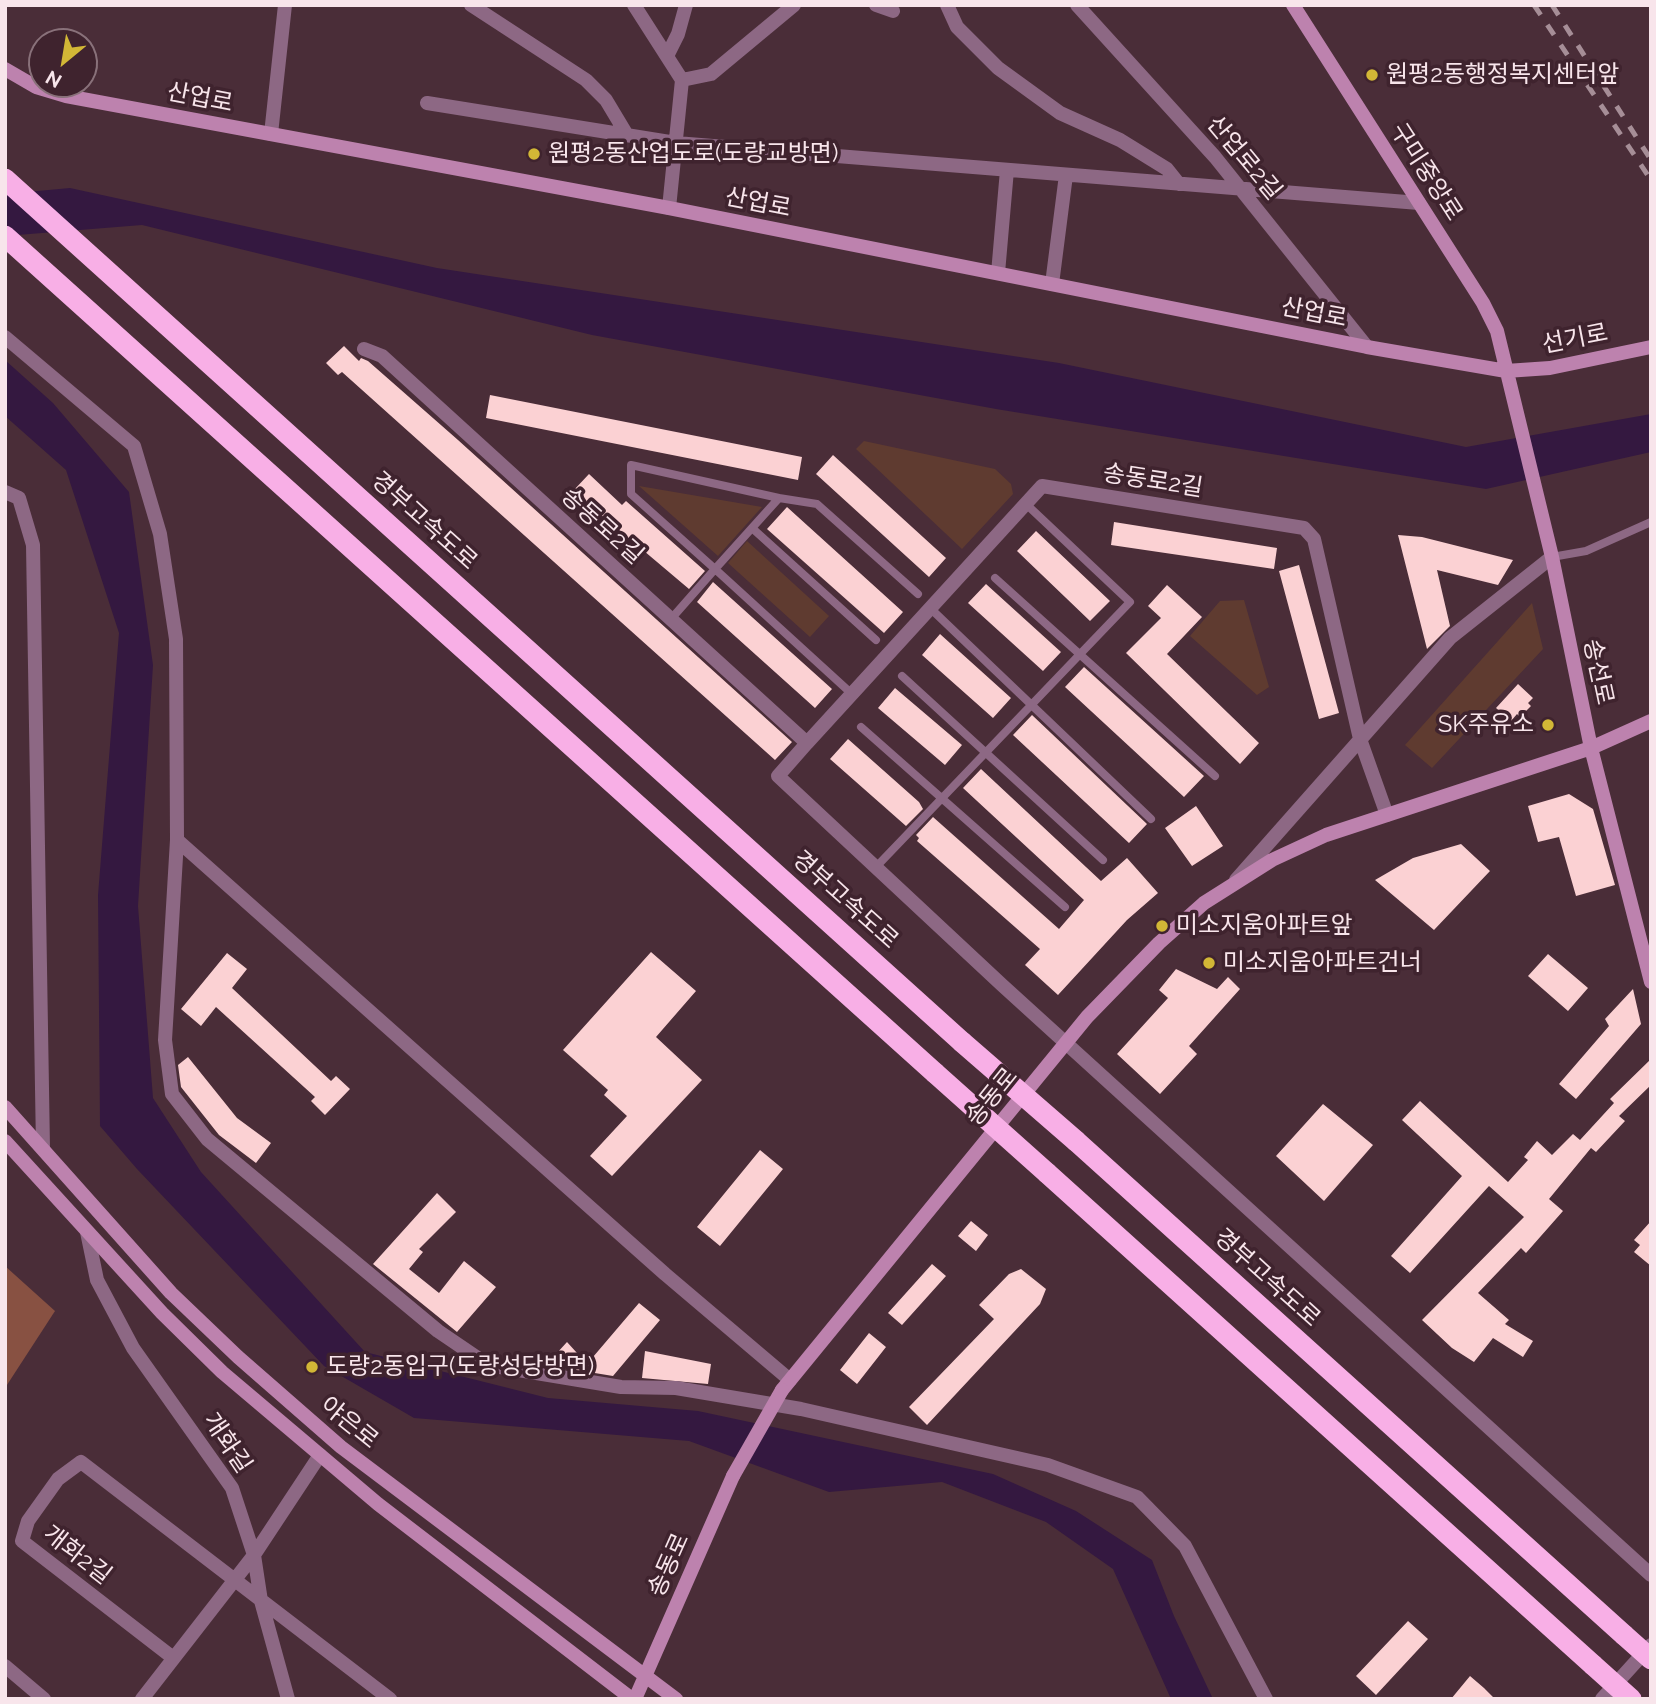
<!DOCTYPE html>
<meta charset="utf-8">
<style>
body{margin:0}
#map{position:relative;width:1656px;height:1704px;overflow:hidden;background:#4a2d38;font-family:Raleway,sans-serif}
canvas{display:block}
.frame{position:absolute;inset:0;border:7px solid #f8e5eb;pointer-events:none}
.north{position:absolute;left:28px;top:28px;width:70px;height:70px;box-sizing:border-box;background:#3f232e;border:2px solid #89717a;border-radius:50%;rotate:210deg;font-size:19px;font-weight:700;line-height:28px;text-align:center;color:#f8e5eb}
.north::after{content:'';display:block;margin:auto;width:24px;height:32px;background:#d2b736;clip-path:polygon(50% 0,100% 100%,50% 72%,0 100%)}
</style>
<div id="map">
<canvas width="1656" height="1704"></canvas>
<div class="frame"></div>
<div class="north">N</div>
</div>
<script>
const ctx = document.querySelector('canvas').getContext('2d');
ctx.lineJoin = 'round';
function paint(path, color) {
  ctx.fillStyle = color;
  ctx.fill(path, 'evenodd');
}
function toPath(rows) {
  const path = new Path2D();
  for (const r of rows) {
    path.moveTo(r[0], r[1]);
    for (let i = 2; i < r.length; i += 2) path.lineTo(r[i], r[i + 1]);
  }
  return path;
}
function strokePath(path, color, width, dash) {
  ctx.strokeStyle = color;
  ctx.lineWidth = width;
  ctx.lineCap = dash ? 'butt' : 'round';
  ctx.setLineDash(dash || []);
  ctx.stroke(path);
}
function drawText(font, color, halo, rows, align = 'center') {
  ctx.font = font + ' Raleway,"Noto Sans KR",sans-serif';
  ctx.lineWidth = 7;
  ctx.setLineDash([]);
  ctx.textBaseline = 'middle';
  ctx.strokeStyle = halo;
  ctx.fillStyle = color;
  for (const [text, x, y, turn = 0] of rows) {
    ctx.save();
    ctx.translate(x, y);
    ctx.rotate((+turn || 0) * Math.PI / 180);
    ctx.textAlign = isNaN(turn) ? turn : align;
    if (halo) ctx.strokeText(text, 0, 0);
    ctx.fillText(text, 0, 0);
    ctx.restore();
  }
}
const green = toPath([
 [864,441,995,469,1011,484,1013,494,962,549,856,449],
 [639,486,762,507,718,556],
 [747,541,829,616,810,637,728,563],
 [1244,600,1269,687,1257,695,1190,636,1220,601],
 [1532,603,1543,649,1432,768,1405,745]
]);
const forest = toPath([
 [5,1266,55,1311,5,1388]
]);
const water = toPath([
 [70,188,437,268,1059,363,1466,447,1651,414,1651,452,1486,489,996,409,592,335,142,225,5,236,5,194],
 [5,360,53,403,129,492,153,665,138,906,153,1098,201,1172,365,1352,548,1398,698,1411,993,1474,1076,1511,1152,1560,1174,1616,1213,1699,1171,1699,1113,1569,1046,1522,942,1482,829,1492,689,1441,414,1418,324,1366,137,1169,100,1126,98,895,119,633,66,470,5,416]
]);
const building = toPath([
 [344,346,359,361,361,358,368,361,458,440,792,742,775,760,342,372,338,375,326,363],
 [490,395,802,457,798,480,486,418],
 [833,455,946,558,929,577,816,474],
 [589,474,622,505,626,501,705,571,689,589,573,491],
 [787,507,903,612,884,633,767,529],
 [1114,522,1277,548,1274,569,1111,545],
 [1036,531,1110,601,1090,621,1017,551],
 [1398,535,1422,537,1513,560,1498,585,1437,570,1450,626,1427,649],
 [1299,565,1339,713,1319,719,1279,571],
 [713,582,832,689,815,708,697,602],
 [986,584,1061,652,1043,671,968,603],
 [1167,585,1202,617,1167,654,1259,743,1240,764,1126,653,1161,618,1148,606],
 [940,634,1011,698,993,718,922,655],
 [1084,667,1204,776,1184,797,1065,687],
 [1518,684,1533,698,1528,703,1531,706,1520,717,1517,714,1511,721,1496,708],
 [895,688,962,745,945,765,878,708],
 [1032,715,1147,824,1129,843,1013,735],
 [848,739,919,802,923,809,906,826,830,759],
 [981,769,1101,881,1127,858,1158,893,1127,920,1058,995,1025,965,1040,949,917,841,919,838,916,835,933,817,1059,929,1084,900,963,788],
 [1569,794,1593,809,1615,885,1576,896,1559,837,1538,842,1528,806],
 [1196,806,1223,846,1192,866,1165,828],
 [1461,844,1490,871,1434,930,1375,880,1413,858],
 [651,952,696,991,656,1037,702,1080,612,1176,590,1156,627,1116,604,1095,608,1090,563,1050],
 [227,953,247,969,232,988,331,1081,336,1076,350,1089,325,1115,311,1101,315,1097,216,1007,201,1026,181,1009],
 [1548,954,1588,988,1568,1011,1528,976],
 [1176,969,1217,989,1228,977,1240,989,1189,1046,1197,1054,1160,1094,1117,1054,1168,998,1159,990],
 [1633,989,1641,1024,1576,1099,1559,1084,1609,1026,1605,1019],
 [188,1057,237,1118,271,1143,256,1163,219,1135,181,1087,178,1065],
 [1651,1059,1651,1085,1619,1116,1625,1121,1596,1152,1591,1148,1549,1199,1563,1211,1526,1253,1521,1248,1478,1293,1509,1320,1505,1324,1533,1341,1523,1357,1493,1338,1474,1362,1452,1348,1422,1320,1524,1217,1489,1186,1410,1273,1391,1256,1462,1176,1402,1120,1420,1101,1508,1182,1528,1160,1524,1157,1537,1141,1552,1155,1573,1134,1580,1140,1614,1103,1610,1099],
 [1323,1104,1373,1145,1324,1201,1276,1156],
 [760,1150,783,1169,720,1246,697,1227],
 [437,1193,456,1212,419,1249,423,1252,409,1269,439,1293,464,1261,496,1287,457,1332,373,1264],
 [971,1221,988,1235,976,1251,958,1236],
 [1651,1221,1651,1266,1634,1252,1640,1245,1634,1240],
 [932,1264,946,1276,902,1325,888,1313],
 [1021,1269,1046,1289,1040,1304,927,1425,909,1407,994,1319,979,1305,1009,1274],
 [639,1303,660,1320,613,1376,546,1365,567,1342,587,1364],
 [869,1333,886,1347,857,1384,840,1370],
 [645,1351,711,1364,708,1384,642,1378],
 [1408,1621,1428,1639,1376,1695,1356,1676],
 [1470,1676,1484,1688,1495,1699,1451,1699]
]);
const lane = toPath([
 [779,498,817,504,918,594],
 [752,528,876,640],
 [1552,557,1586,551,1651,522],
 [995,578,1215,776],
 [930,608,1151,819],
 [671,619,715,569,779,498,631,465,631,494,715,569,852,694],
 [902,676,1103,860],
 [861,727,1065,907],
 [876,867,1130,602,1026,504]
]);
const street = toPath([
 [471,5,586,80,606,100,627,135],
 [634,5,682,80,669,208],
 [876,5,893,11],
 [947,5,957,27,998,68,1060,113,1120,140,1167,169,1179,184],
 [1077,5,1215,157,1367,347],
 [667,56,678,34,686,5],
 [682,80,711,74,794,5],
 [427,103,676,143,1419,203],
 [271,134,285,5],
 [998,273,1007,170],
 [1052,284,1066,175],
 [5,337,134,446,160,534,176,639,177,840,165,1040,172,1094,207,1139,438,1331,488,1365,621,1387,676,1388,801,1409,1048,1465,1137,1497,1185,1546,1266,1699],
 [364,349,382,356,807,743,1042,486,1304,528,1314,539,1360,739,1387,815],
 [5,492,19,498,33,545,43,1148],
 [807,743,778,776,1002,985,1651,1575],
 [177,840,665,1274,790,1380],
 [1236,880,1450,638,1552,557],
 [87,1232,97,1280,133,1348,232,1488,254,1555,261,1601,288,1699],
 [172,1657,22,1541,28,1521,58,1479,81,1462,390,1699],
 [5,1666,44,1699],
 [142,1699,254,1555,320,1455],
 [1602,1699,1651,1645]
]);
const secondary = toPath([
 [1293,5,1483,303,1497,331,1552,557,1591,748,1651,982],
 [5,69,36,87,66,96,669,208,1367,347,1506,371,1550,368,1651,347],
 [5,1107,171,1293,238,1357,341,1447,676,1699],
 [5,1141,162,1313,222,1372,378,1504,632,1699],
 [782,1390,1087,1017,1159,943,1204,903,1272,860,1326,835,1591,748,1651,721],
 [635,1699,733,1476]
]);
const highway = toPath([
 [5,179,962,1042],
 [5,236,935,1073],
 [1076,1141,1624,1635],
 [1047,1173,1593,1665]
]);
const rail = toPath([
 [1534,5,1651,180],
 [1552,5,1651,160]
]);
const secondaryBridge = toPath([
 [733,1476,782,1390]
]);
const highwayBridge = toPath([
 [962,1042,1076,1141],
 [935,1073,1047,1173],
 [1624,1635,1651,1659],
 [1593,1665,1631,1699]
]);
const markers = [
 [1372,75,7,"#d2b736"],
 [534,154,7,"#d2b736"],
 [1548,725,7,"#d2b736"],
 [1162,926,7,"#d2b736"],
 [1209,963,7,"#d2b736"],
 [312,1367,7,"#d2b736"]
];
const poiNames = [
 ["원평2동행정복지센터앞",1386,75],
 ["원평2동산업도로(도량교방면)",548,154],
 ["SK주유소",1534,725,"right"],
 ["미소지움아파트앞",1176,926],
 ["미소지움아파트건너",1223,963],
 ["도량2동입구(도량성당방면)",326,1367]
];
const streetNames = [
 ["산업로",200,98,11],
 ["산업로2길",1244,158,50],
 ["구미중앙로",1426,172,57],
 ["산업로",758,203,11],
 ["산업로",1314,313,11],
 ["선기로",1575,339,-11],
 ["송동로2길",1153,481,9],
 ["경부고속도로",424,521,42],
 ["송동로2길",602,526,42],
 ["송선로",1598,672,78],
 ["경부고속도로",845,900,42],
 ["송동로",992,1097,-51],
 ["경부고속도로",1267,1278,42],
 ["야은로",349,1423,39],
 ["개화길",227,1443,56],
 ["개화2길",77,1555,38],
 ["송동로",669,1565,-66]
];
paint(green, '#5f3b30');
paint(forest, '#885142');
paint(water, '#341840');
paint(building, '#fbd1d3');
strokePath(lane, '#8d6884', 8);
strokePath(street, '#8d6884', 14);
strokePath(secondary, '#bd82ae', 14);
strokePath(highway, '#f8afe6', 21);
strokePath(rail, '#a68e97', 5, [12, 12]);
strokePath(secondaryBridge, '#bd82ae', 14);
strokePath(highwayBridge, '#f8afe6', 21);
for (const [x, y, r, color] of markers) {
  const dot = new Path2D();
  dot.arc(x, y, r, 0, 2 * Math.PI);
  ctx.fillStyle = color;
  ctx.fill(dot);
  strokePath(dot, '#3f232e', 2.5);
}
drawText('24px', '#f8e5eb', '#3f232e', poiNames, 'left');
drawText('24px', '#f8e5eb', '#3f232e', streetNames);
</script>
